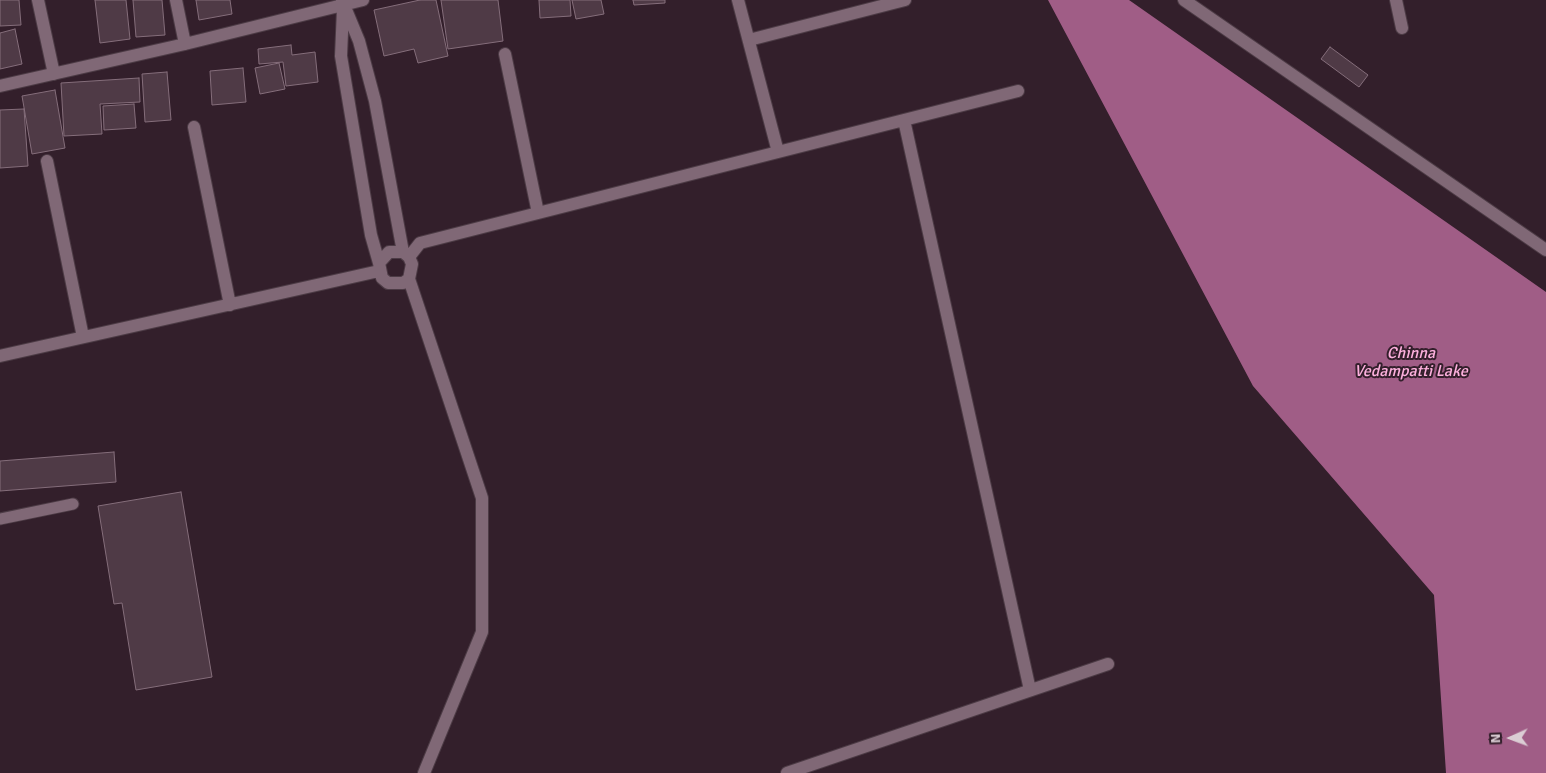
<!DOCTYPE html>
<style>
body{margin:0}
#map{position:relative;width:1546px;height:773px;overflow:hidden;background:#331f2b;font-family:Signika,sans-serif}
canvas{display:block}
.north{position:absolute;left:1486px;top:713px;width:50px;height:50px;-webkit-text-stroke:4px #331f2b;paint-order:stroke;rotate:268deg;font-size:14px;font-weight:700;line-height:20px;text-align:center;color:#dbcdd4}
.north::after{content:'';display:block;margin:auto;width:18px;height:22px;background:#dbcdd4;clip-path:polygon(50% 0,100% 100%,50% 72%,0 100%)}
</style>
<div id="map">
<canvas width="1546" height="773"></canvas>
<div class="north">N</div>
</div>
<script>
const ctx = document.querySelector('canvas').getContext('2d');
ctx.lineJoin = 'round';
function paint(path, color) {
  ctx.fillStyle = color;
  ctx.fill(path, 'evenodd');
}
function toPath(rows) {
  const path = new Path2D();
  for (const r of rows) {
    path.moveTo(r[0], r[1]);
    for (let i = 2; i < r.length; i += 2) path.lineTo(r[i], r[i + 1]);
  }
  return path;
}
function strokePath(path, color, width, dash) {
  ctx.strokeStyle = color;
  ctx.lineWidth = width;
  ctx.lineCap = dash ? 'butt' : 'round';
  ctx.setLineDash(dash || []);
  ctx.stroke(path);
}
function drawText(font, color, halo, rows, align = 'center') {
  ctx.font = font + ' Signika,sans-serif';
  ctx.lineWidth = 4;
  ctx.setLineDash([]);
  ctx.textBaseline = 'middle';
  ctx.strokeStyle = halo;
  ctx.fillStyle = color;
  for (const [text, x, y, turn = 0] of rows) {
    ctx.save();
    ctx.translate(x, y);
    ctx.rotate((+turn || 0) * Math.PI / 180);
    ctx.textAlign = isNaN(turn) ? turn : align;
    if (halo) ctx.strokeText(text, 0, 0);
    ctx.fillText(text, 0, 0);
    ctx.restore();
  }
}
const water = toPath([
 [1048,0,1129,0,1546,292,1546,773,1446,773,1434,595,1253,386]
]);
const building = toPath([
 [0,0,19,0,21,25,0,26,0,0],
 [95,0,126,0,130,39,100,43,95,0],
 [133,0,162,0,165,35,136,37,133,0],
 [196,0,230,0,232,14,199,20,196,0],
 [420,0,436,0,448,56,418,63,414,49,384,56,374,10,420,0],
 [441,0,498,0,503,41,448,49,441,0],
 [539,0,570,0,571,16,540,18,539,0],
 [572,0,601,0,604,14,576,19,572,0],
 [633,0,665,0,665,3,634,5,633,0],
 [15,29,22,64,0,69,0,33,15,29],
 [291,45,292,55,315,52,318,82,286,86,283,62,259,64,258,49,291,45],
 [1330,47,1368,75,1359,87,1321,59,1330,47],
 [279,63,285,89,260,94,255,68,279,63],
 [243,68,246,102,212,105,210,71,243,68],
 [167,72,171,120,145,122,142,74,167,72],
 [139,78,140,102,100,104,102,134,64,136,61,83,139,78],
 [55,90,65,148,32,154,22,96,55,90],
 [134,104,136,128,104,130,103,106,134,104],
 [24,109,28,166,0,168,0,110,24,109],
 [114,452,116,482,0,491,0,461,114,452],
 [181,492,212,677,136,690,122,603,114,604,98,506,181,492]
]);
const service = toPath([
 [0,519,73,504]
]);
const minor = toPath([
 [38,0,54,74],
 [176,0,185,44],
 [342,0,359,41,375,101,403,252,409,257,412,264,409,279,403,283,388,283,382,278,379,263,389,252,403,252],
 [738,0,778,152],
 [1184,0,1546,250],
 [1396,0,1402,28],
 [343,9,341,56,371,235,379,263],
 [749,40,905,0],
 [505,54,538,213],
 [0,86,185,44,363,0],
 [904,120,1030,690],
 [194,127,230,305],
 [47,161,83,337],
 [409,257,420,243,1018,91],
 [409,279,482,498,482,632,424,773],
 [0,356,379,271],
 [787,773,1108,664]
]);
const waterNames = [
 ["Chinna",1411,354],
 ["Vedampatti Lake",1411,372]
];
paint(water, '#a05d86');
paint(building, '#4f3a46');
strokePath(building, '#856e7b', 1);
strokePath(service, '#4c3b45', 13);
strokePath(minor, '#4c3b45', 14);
strokePath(service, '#806876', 11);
strokePath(minor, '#806876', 12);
drawText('italic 16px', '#fdb0dd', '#331f2b', waterNames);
</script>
